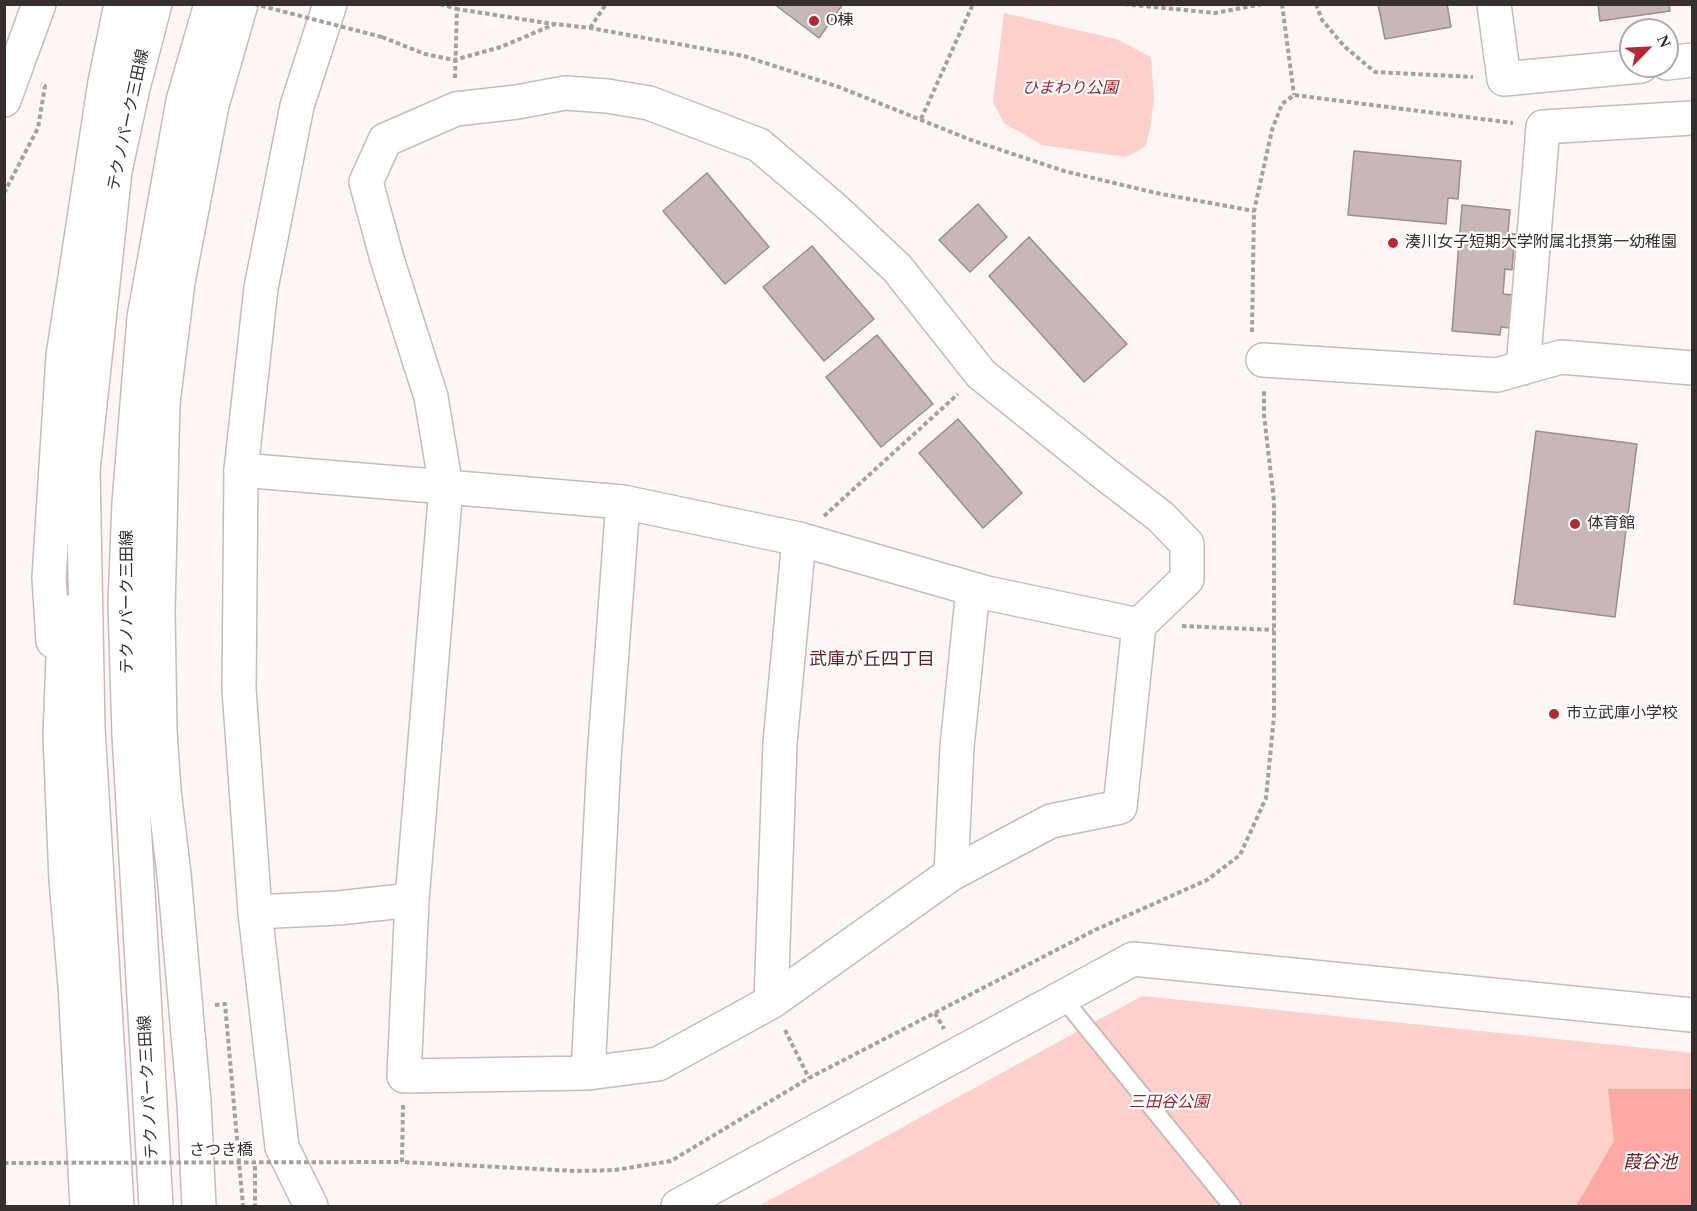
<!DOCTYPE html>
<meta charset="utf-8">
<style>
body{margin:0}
#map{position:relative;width:1697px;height:1211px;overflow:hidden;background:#fdf6f5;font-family:"Times New Roman",serif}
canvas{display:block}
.frame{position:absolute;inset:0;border:6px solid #362f2f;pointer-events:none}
.north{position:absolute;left:1619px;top:18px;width:60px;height:60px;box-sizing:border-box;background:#fff;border:2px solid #afacac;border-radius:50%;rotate:66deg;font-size:16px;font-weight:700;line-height:24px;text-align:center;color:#362f2f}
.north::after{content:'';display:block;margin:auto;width:21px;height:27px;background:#b82833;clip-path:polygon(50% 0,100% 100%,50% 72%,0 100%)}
</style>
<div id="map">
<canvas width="1697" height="1211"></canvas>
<div class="frame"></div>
<div class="north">N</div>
</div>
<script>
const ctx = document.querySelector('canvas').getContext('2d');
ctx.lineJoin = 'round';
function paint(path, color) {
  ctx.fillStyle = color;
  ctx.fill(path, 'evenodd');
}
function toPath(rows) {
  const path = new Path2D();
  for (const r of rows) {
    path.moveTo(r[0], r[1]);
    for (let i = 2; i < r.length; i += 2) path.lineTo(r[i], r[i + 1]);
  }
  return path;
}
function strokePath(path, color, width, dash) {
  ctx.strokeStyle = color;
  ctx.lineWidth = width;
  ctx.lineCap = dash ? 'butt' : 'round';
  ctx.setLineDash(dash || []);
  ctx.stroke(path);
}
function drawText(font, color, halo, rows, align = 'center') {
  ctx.font = font + ' "Times New Roman","Noto Sans JP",serif';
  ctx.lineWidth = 4.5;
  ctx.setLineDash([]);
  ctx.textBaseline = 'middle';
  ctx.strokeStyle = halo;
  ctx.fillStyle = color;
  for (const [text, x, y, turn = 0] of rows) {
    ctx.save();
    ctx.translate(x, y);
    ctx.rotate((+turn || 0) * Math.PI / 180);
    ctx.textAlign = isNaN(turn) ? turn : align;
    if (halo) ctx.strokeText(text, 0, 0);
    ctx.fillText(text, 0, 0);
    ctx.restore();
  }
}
const green = toPath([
 [1004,13,1116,39,1151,57,1154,98,1151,124,1146,146,1126,157,1042,145,1004,123,993,102],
 [1142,996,1692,1053,1692,1206,759,1206]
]);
const water = toPath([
 [1608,1089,1692,1089,1692,1206,1576,1206,1614,1141]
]);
const building = toPath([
 [774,4,843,4,819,38,774,4],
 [1378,4,1447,4,1451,27,1385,39,1378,4],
 [1598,4,1669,4,1670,11,1600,21,1598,4],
 [1354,151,1461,161,1458,199,1448,198,1446,224,1348,215,1354,151],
 [707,173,769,247,725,284,663,211,707,173],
 [978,204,1007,237,970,272,939,240,978,204],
 [1462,205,1510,210,1508,233,1515,234,1512,270,1505,269,1503,294,1513,295,1510,328,1501,327,1500,335,1452,331,1462,205],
 [1029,237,1127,344,1084,382,989,276,1029,237],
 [812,246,874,319,824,361,763,287,812,246],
 [877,335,933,404,881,447,826,377,877,335],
 [958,419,1022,493,983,528,919,453,958,419],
 [1536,431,1637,444,1615,617,1514,604,1536,431]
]);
const path = toPath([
 [440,4,457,9],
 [1124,4,1215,13,1263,4],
 [1282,4,1294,95],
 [1316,4,1322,20,1345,47,1375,72,1473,77],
 [590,28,606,4],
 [382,37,425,54,454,60,501,47,555,24,590,28,744,56,839,87,971,140,1064,171,1156,193,1254,211],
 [455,78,457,9,553,24],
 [921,119,973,4],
 [4,193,38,128,45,86,41,84],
 [1252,332,1254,211,1272,130,1282,104,1294,95,1513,123],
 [824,516,958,394],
 [1182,626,1274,630],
 [215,1005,225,1004,243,1206],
 [935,1013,944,1029],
 [785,1030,809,1078],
 [403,1105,402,1162,576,1171,615,1170,671,1161,809,1078,1095,930,1207,880,1240,855,1266,798,1274,716,1274,501,1264,415,1264,391],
 [255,1166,255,1206]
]);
const lane = toPath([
 [1062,997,1232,1206]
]);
const street = toPath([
 [1494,4,1504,79,1641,66],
 [1667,63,1692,60],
 [1263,360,1497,375,1561,357,1692,368],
 [1523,368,1543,127,1692,118],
 [241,470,446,487,623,502,799,539,987,593,1139,625,1120,807,1051,821,951,874,771,1002,658,1064,588,1073,404,1076,412,900,446,487,431,397,387,259,366,182,385,140,456,109,517,102,565,93,607,96,649,103,759,145,832,207,897,268,981,374,1105,474,1161,517,1187,544,1187,579,1139,625],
 [951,874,957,747,973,589],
 [255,912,338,908,412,900],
 [771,1002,780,743,799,539],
 [588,1073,604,759,623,502]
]);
const secondary = toPath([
 [4,100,39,4],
 [68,612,63,658,60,736,66,880,75,985,87,1206],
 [53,641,49,578,63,356,105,82,121,4],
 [160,770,164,791,174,874,194,1102,199,1206],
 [164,791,160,731,158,611,163,403,178,282,212,105,241,4],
 [117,1206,88,728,83,470,115,171,133,88,155,4],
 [156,1206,129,735,125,604,129,503,144,318,183,101,211,4],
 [311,1206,282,1147,255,912,239,689,241,470,261,288,297,106,330,4],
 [678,1206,1133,959,1692,1015]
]);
const pathBridge = toPath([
 [254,4,382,37],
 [4,1163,402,1162]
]);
const markers = [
 [814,21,6,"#b82833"],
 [1393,243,6,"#b82833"],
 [1575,524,6,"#b82833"],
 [1554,714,6,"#b82833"]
];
const poiNames = [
 ["O棟",826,21],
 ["湊川女子短期大学附属北摂第一幼稚園",1405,243],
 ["体育館",1587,524],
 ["市立武庫小学校",1566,714]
];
const parkNames = [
 ["ひまわり公園",1070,89],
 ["三田谷公園",1169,1103]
];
const streetNames = [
 ["テクノパーク三田線",129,120,-78],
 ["テクノパーク三田線",128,602,-90],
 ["テクノパーク三田線",149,1087,-93],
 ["さつき橋",221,1151]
];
const neighbourhoodNames = [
 ["武庫が丘四丁目",872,660]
];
const waterNames = [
 ["葭谷池",1650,1163]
];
paint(green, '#fecfcb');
paint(water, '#fca8a4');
paint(building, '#c8b7b6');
strokePath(building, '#9d8d8c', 1.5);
strokePath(lane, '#cbbab9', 20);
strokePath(street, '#cbbab9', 36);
strokePath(secondary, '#cbbab9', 36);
strokePath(path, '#a7a09f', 4, [4.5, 3]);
strokePath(lane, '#fff', 16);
strokePath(street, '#fff', 33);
strokePath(secondary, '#fff', 33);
strokePath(pathBridge, '#a7a09f', 4, [4.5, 3]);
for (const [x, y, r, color] of markers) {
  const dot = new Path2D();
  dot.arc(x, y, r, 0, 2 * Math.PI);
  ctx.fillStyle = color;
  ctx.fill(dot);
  strokePath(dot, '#fff', 2);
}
drawText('16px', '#362f2f', '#fff', poiNames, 'left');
drawText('italic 16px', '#9b232c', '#fff', parkNames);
drawText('16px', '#362f2f', '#fff', streetNames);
drawText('18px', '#621d1f', '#fff', neighbourhoodNames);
drawText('italic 18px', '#71171d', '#fff', waterNames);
</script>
